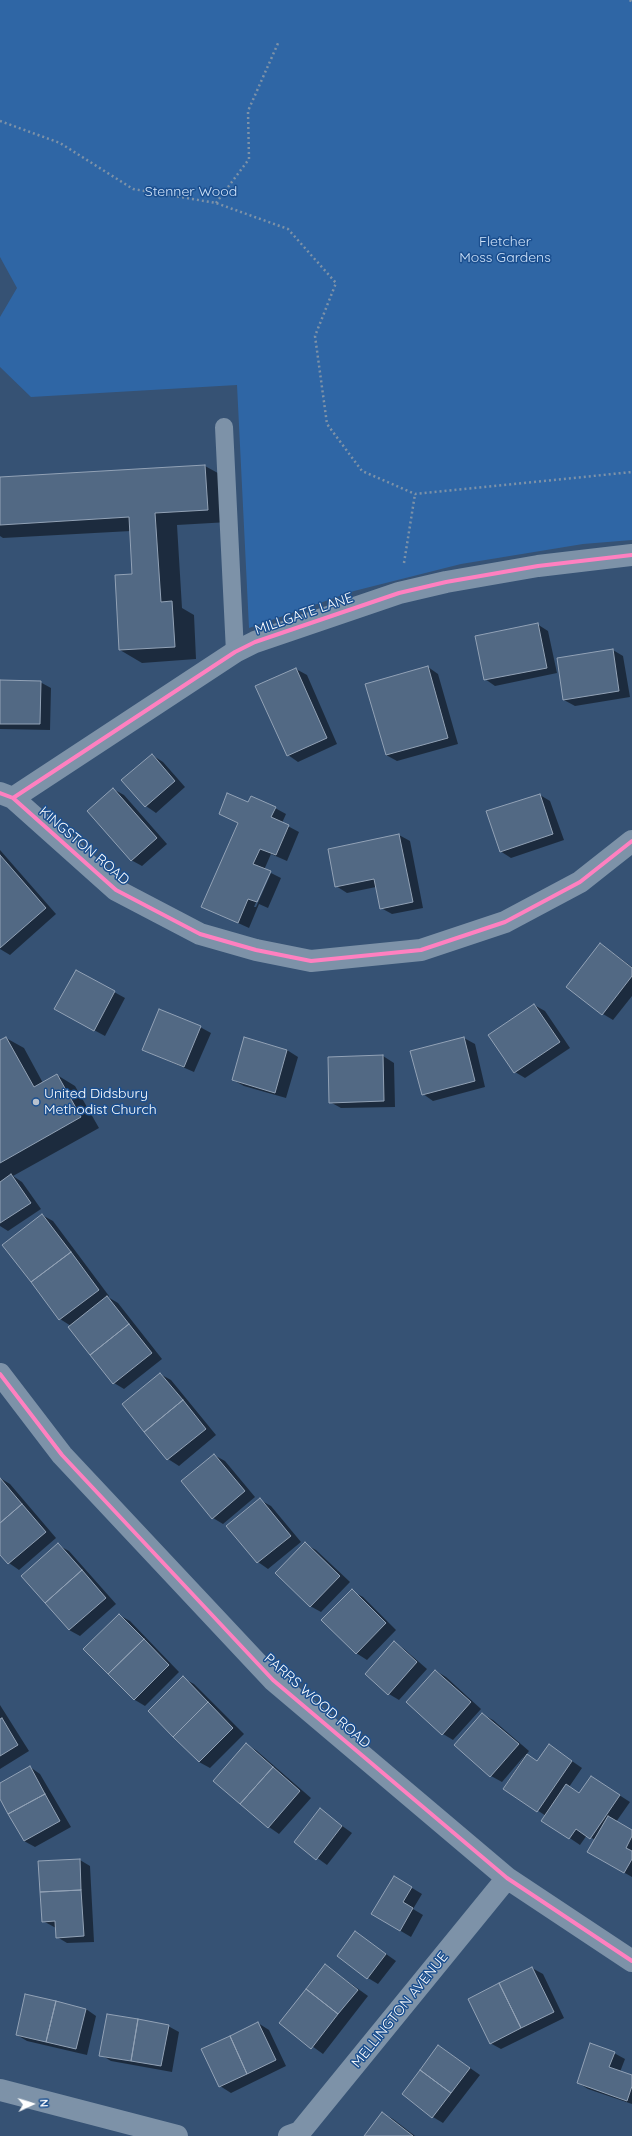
<!DOCTYPE html>
<style>
body{margin:0}
#map{position:relative;width:632px;height:2136px;overflow:hidden;background:#365274;font-family:Quicksand,sans-serif}
canvas{display:block}
.north{position:absolute;left:12px;top:2084px;width:40px;height:40px;-webkit-text-stroke:3px #1b4f8f;paint-order:stroke;rotate:86deg;font-size:11px;font-weight:700;line-height:16px;text-align:center;color:#fff}
.north::after{content:'';display:block;margin:auto;width:14px;height:18px;background:#fff;clip-path:polygon(50% 0,100% 100%,50% 72%,0 100%)}
</style>
<div id="map">
<canvas width="632" height="2136"></canvas>
<div class="north">N</div>
</div>
<script>
const ctx = document.querySelector('canvas').getContext('2d');
ctx.lineJoin = 'round';
function paint(path, color) {
  ctx.fillStyle = color;
  ctx.fill(path, 'evenodd');
}
function toPath(rows) {
  const path = new Path2D();
  for (const r of rows) {
    path.moveTo(r[0], r[1]);
    for (let i = 2; i < r.length; i += 2) path.lineTo(r[i], r[i + 1]);
  }
  return path;
}
function strokePath(path, color, width, dash) {
  ctx.strokeStyle = color;
  ctx.lineWidth = width;
  ctx.lineCap = dash ? 'butt' : 'round';
  ctx.setLineDash(dash || []);
  ctx.stroke(path);
}
function drawText(font, color, halo, rows, align = 'center') {
  ctx.font = font + ' Quicksand,sans-serif';
  ctx.lineWidth = 3;
  ctx.setLineDash([]);
  ctx.textBaseline = 'middle';
  ctx.strokeStyle = halo;
  ctx.fillStyle = color;
  for (const [text, x, y, turn = 0] of rows) {
    ctx.save();
    ctx.translate(x, y);
    ctx.rotate((+turn || 0) * Math.PI / 180);
    ctx.textAlign = isNaN(turn) ? turn : align;
    if (halo) ctx.strokeText(text, 0, 0);
    ctx.fillText(text, 0, 0);
    ctx.restore();
  }
}
const green = toPath([
 [0,0,632,0,632,540,583,544,461,564,354,591,249,628,237,385,31,397,0,367,0,317,17,288,0,257]
]);
const shadow = toPath([
 [205,466,227,478,229,522,177,525,182,608,194,615,196,659,142,663,120,650,133,575,131,531,3,538,0,536,0,478],
 [537,624,548,631,557,673,495,686,485,679],
 [613,650,623,656,630,697,575,706,564,700],
 [428,667,438,674,458,744,397,761,386,755],
 [296,669,307,675,337,744,298,762,288,755],
 [0,681,40,682,51,688,50,730,0,729],
 [152,755,163,762,185,787,156,813,146,806],
 [113,789,124,795,167,844,142,866,131,860],
 [540,795,550,801,564,840,511,858,500,851],
 [249,803,275,808,286,814,282,823,299,832,287,861,271,854,264,870,269,872,254,907,256,907,271,873,281,878,268,908,259,904,249,928,203,907,238,823,220,814],
 [399,835,410,841,423,908,392,914,381,908,376,887,347,893,336,886],
 [0,850,56,914,10,955,0,949],
 [601,944,632,967,632,996,613,1020,603,1014],
 [76,971,125,998,105,1036,66,1015],
 [534,1005,545,1011,570,1048,525,1078,515,1072],
 [200,1027,211,1033,194,1072,143,1050],
 [6,1038,24,1048,43,1083,57,1075,75,1086,99,1128,13,1176,22,1182,41,1209,8,1231,0,1226,0,1041],
 [245,1038,287,1050,298,1057,286,1098,244,1086,233,1080],
 [464,1038,475,1044,485,1087,433,1101,423,1094],
 [383,1056,394,1063,395,1107,341,1108,330,1102,329,1058],
 [42,1215,53,1221,109,1296,108,1297,118,1303,162,1359,124,1389,114,1383,71,1326,60,1319,3,1245],
 [160,1374,171,1380,216,1435,179,1466,168,1459,123,1404],
 [214,1455,225,1461,255,1497,223,1524,213,1518],
 [0,1478,10,1484,56,1538,19,1570,9,1563,0,1553],
 [260,1500,271,1506,301,1542,268,1569,258,1562],
 [305,1544,316,1550,350,1582,321,1612,310,1606],
 [58,1545,69,1551,116,1604,80,1636,69,1630],
 [352,1591,363,1597,396,1630,367,1660,356,1653],
 [119,1615,130,1621,179,1672,145,1706,135,1700,85,1649],
 [394,1642,404,1649,427,1669,399,1700,389,1694,366,1674],
 [436,1671,446,1677,481,1709,453,1740,443,1734],
 [183,1678,194,1684,244,1734,210,1768,199,1762,149,1711],
 [0,1705,29,1751,0,1769],
 [482,1714,493,1720,529,1751,526,1755,538,1762,559,1752,582,1768,569,1787,580,1794,591,1777,630,1802,616,1822,632,1832,632,1877,588,1852,595,1840,587,1835,580,1845,543,1820,546,1816,504,1788,525,1755,502,1782,491,1776,456,1745],
 [246,1744,257,1751,311,1798,279,1834,269,1827,215,1781],
 [30,1767,40,1774,71,1827,35,1847,24,1841,0,1797,0,1784],
 [320,1810,352,1833,327,1865,295,1842],
 [80,1860,90,1866,94,1942,67,1943,57,1937,56,1928,43,1921],
 [394,1877,422,1894,413,1909,423,1915,411,1937,372,1914],
 [355,1932,396,1961,378,1984,368,1978],
 [325,1965,368,1996,323,2054,280,2023],
 [532,1968,543,1974,564,2018,501,2049,490,2043],
 [86,2009,96,2016,87,2055,27,2041,17,2035],
 [258,2023,269,2030,286,2066,231,2093,220,2086],
 [168,2026,179,2032,172,2072,111,2061,101,2055],
 [439,2046,480,2075,443,2123,433,2117],
 [614,2053,625,2059,620,2072,632,2076,632,2104,588,2089,578,2083],
 [382,2113,393,2119,415,2136,365,2136]
]);
const building = toPath([
 [205,465,208,510,155,513,161,602,172,601,175,647,119,650,115,575,132,574,129,517,0,525,0,477,205,465],
 [538,623,547,668,484,680,475,636,538,623],
 [613,649,619,691,563,700,557,658,613,649],
 [428,666,448,738,386,755,365,684,428,666],
 [296,668,327,738,287,756,255,686,296,668],
 [0,680,41,681,40,724,0,724,0,680],
 [152,754,175,781,145,807,121,780,152,754],
 [113,788,157,838,131,861,87,811,113,788],
 [227,793,248,802,251,796,276,807,271,817,289,825,276,855,260,849,253,864,271,871,257,902,248,899,238,923,201,907,238,823,219,814,227,793],
 [540,794,553,834,500,852,486,811,540,794],
 [399,834,413,902,380,909,374,879,335,887,328,849,399,834],
 [0,855,46,908,0,948,0,855],
 [600,943,632,968,632,976,602,1015,566,987,600,943],
 [76,970,115,991,94,1031,54,1009,76,970],
 [534,1004,560,1042,514,1073,488,1035,534,1004],
 [159,1009,201,1026,184,1067,142,1050,159,1009],
 [6,1037,34,1087,57,1074,81,1117,0,1163,0,1040,6,1037],
 [244,1037,287,1050,275,1093,232,1080,244,1037],
 [464,1037,475,1081,422,1095,410,1051,464,1037],
 [383,1055,384,1101,329,1103,328,1057,383,1055],
 [11,1174,31,1203,0,1223,0,1182,11,1174],
 [42,1214,71,1252,31,1282,2,1245,42,1214],
 [71,1252,99,1290,59,1320,31,1282,71,1252],
 [107,1296,129,1324,90,1355,68,1327,107,1296],
 [129,1324,152,1353,113,1384,90,1355,129,1324],
 [160,1373,183,1400,144,1432,122,1404,160,1373],
 [183,1400,206,1429,167,1460,144,1432,183,1400],
 [214,1454,245,1491,212,1519,181,1481,214,1454],
 [0,1478,22,1504,0,1523,0,1478],
 [260,1498,291,1536,257,1563,226,1526,260,1498],
 [22,1504,46,1532,8,1564,0,1555,0,1523,22,1504],
 [305,1542,340,1576,310,1607,275,1573,305,1542],
 [58,1543,82,1570,45,1603,21,1576,58,1543],
 [82,1570,106,1598,69,1630,45,1603,82,1570],
 [352,1589,386,1623,356,1654,321,1620,352,1589],
 [119,1614,144,1639,108,1674,83,1649,119,1614],
 [144,1639,169,1665,134,1700,108,1674,144,1639],
 [394,1641,417,1662,388,1695,365,1674,394,1641],
 [435,1670,471,1702,442,1735,406,1702,435,1670],
 [183,1676,208,1702,173,1737,148,1711,183,1676],
 [208,1702,233,1728,199,1762,173,1737,208,1702],
 [482,1713,519,1744,490,1777,454,1745,482,1713],
 [2,1718,18,1745,0,1756,0,1719,2,1718],
 [246,1743,273,1767,240,1804,213,1781,246,1743],
 [549,1744,572,1761,537,1812,503,1789,527,1754,537,1761,549,1744],
 [30,1766,45,1794,8,1814,0,1799,0,1783,30,1766],
 [273,1767,300,1791,268,1828,240,1804,273,1767],
 [591,1776,620,1795,590,1839,576,1829,569,1839,541,1821,566,1784,579,1793,591,1776],
 [45,1794,60,1821,24,1841,8,1814,45,1794],
 [320,1808,342,1826,316,1860,294,1842,320,1808],
 [608,1816,632,1830,632,1836,626,1848,632,1851,632,1859,624,1873,587,1852,608,1816],
 [80,1859,81,1890,40,1892,38,1861,80,1859],
 [394,1876,412,1887,403,1902,413,1908,400,1931,371,1914,394,1876],
 [81,1890,84,1936,56,1938,55,1921,42,1922,40,1892,81,1890],
 [355,1931,386,1954,367,1979,337,1956,355,1931],
 [325,1964,358,1990,338,2014,306,1989,325,1964],
 [532,1967,554,2012,521,2028,499,1983,532,1967],
 [499,1983,521,2028,490,2044,468,1999,499,1983],
 [306,1989,338,2014,311,2049,279,2023,306,1989],
 [25,1994,56,2001,46,2042,16,2035,25,1994],
 [56,2001,86,2009,76,2049,46,2042,56,2001],
 [107,2014,138,2019,131,2061,99,2056,107,2014],
 [138,2019,169,2025,161,2066,131,2061,138,2019],
 [258,2022,276,2060,247,2074,230,2036,258,2022],
 [230,2036,247,2074,219,2087,201,2049,230,2036],
 [590,2043,615,2052,609,2067,632,2075,632,2086,627,2101,577,2083,590,2043],
 [438,2045,470,2068,451,2093,420,2070,438,2045],
 [420,2070,451,2093,432,2118,402,2094,420,2070],
 [382,2112,413,2136,364,2136,382,2112]
]);
const path = toPath([
 [630,0,632,3],
 [0,121,60,143,133,189,216,203,288,229,336,283,315,336,327,424,362,471,415,494,632,472],
 [216,203,249,159,248,111,279,41],
 [404,563,415,494]
]);
const service = toPath([
 [224,427,235,652]
]);
const minor = toPath([
 [0,793,13,798,235,652,255,642,399,593,446,582,538,566,632,555],
 [13,798,116,890,200,934,256,950,311,961,421,950,505,922,580,882,632,841],
 [0,1374,62,1455,273,1680,507,1878,632,1961],
 [0,2090,177,2136],
 [289,2136,300,2132,507,1878]
]);
const cycleway = toPath([
 [0,793,13,798,235,652,255,642,399,593,446,582,538,566,632,555],
 [13,798,116,890,200,934,256,950,311,961,421,950,505,922,580,882,632,841],
 [0,1374,62,1455,273,1680,507,1878,632,1961]
]);
const markers = [
 [36,1102,4,"#b9c2ce"]
];
const parkNames = [
 ["Stenner Wood",191,192],
 ["Fletcher",505,242],
 ["Moss Gardens",505,258]
];
const streetNames = [
 ["MILLGATE LANE",304,614,-19],
 ["KINGSTON ROAD",84,846,40],
 ["PARRS WOOD ROAD",317,1701,41],
 ["MELLINGTON AVENUE",400,2010,-51]
];
const poiNames = [
 ["United Didsbury",44,1094],
 ["Methodist Church",44,1110]
];
paint(green, '#2f66a5');
paint(shadow, '#0007');
paint(building, '#526984');
strokePath(building, '#92a2b6', 1);
strokePath(path, '#7d92a8', 2.5, [2, 3]);
strokePath(service, '#7d92a8', 18);
strokePath(minor, '#7d92a8', 22);
strokePath(cycleway, '#ff80c0', 4);
for (const [x, y, r, color] of markers) {
  const dot = new Path2D();
  dot.arc(x, y, r, 0, 2 * Math.PI);
  ctx.fillStyle = color;
  ctx.fill(dot);
  strokePath(dot, '#1b4f8f', 1.5);
}
drawText('14px', '#cfe3fa', '#1b4f8f', parkNames);
drawText('14px', '#fff', '#1b4f8f', streetNames);
drawText('14px', '#fff', '#1b4f8f', poiNames, 'left');
</script>
